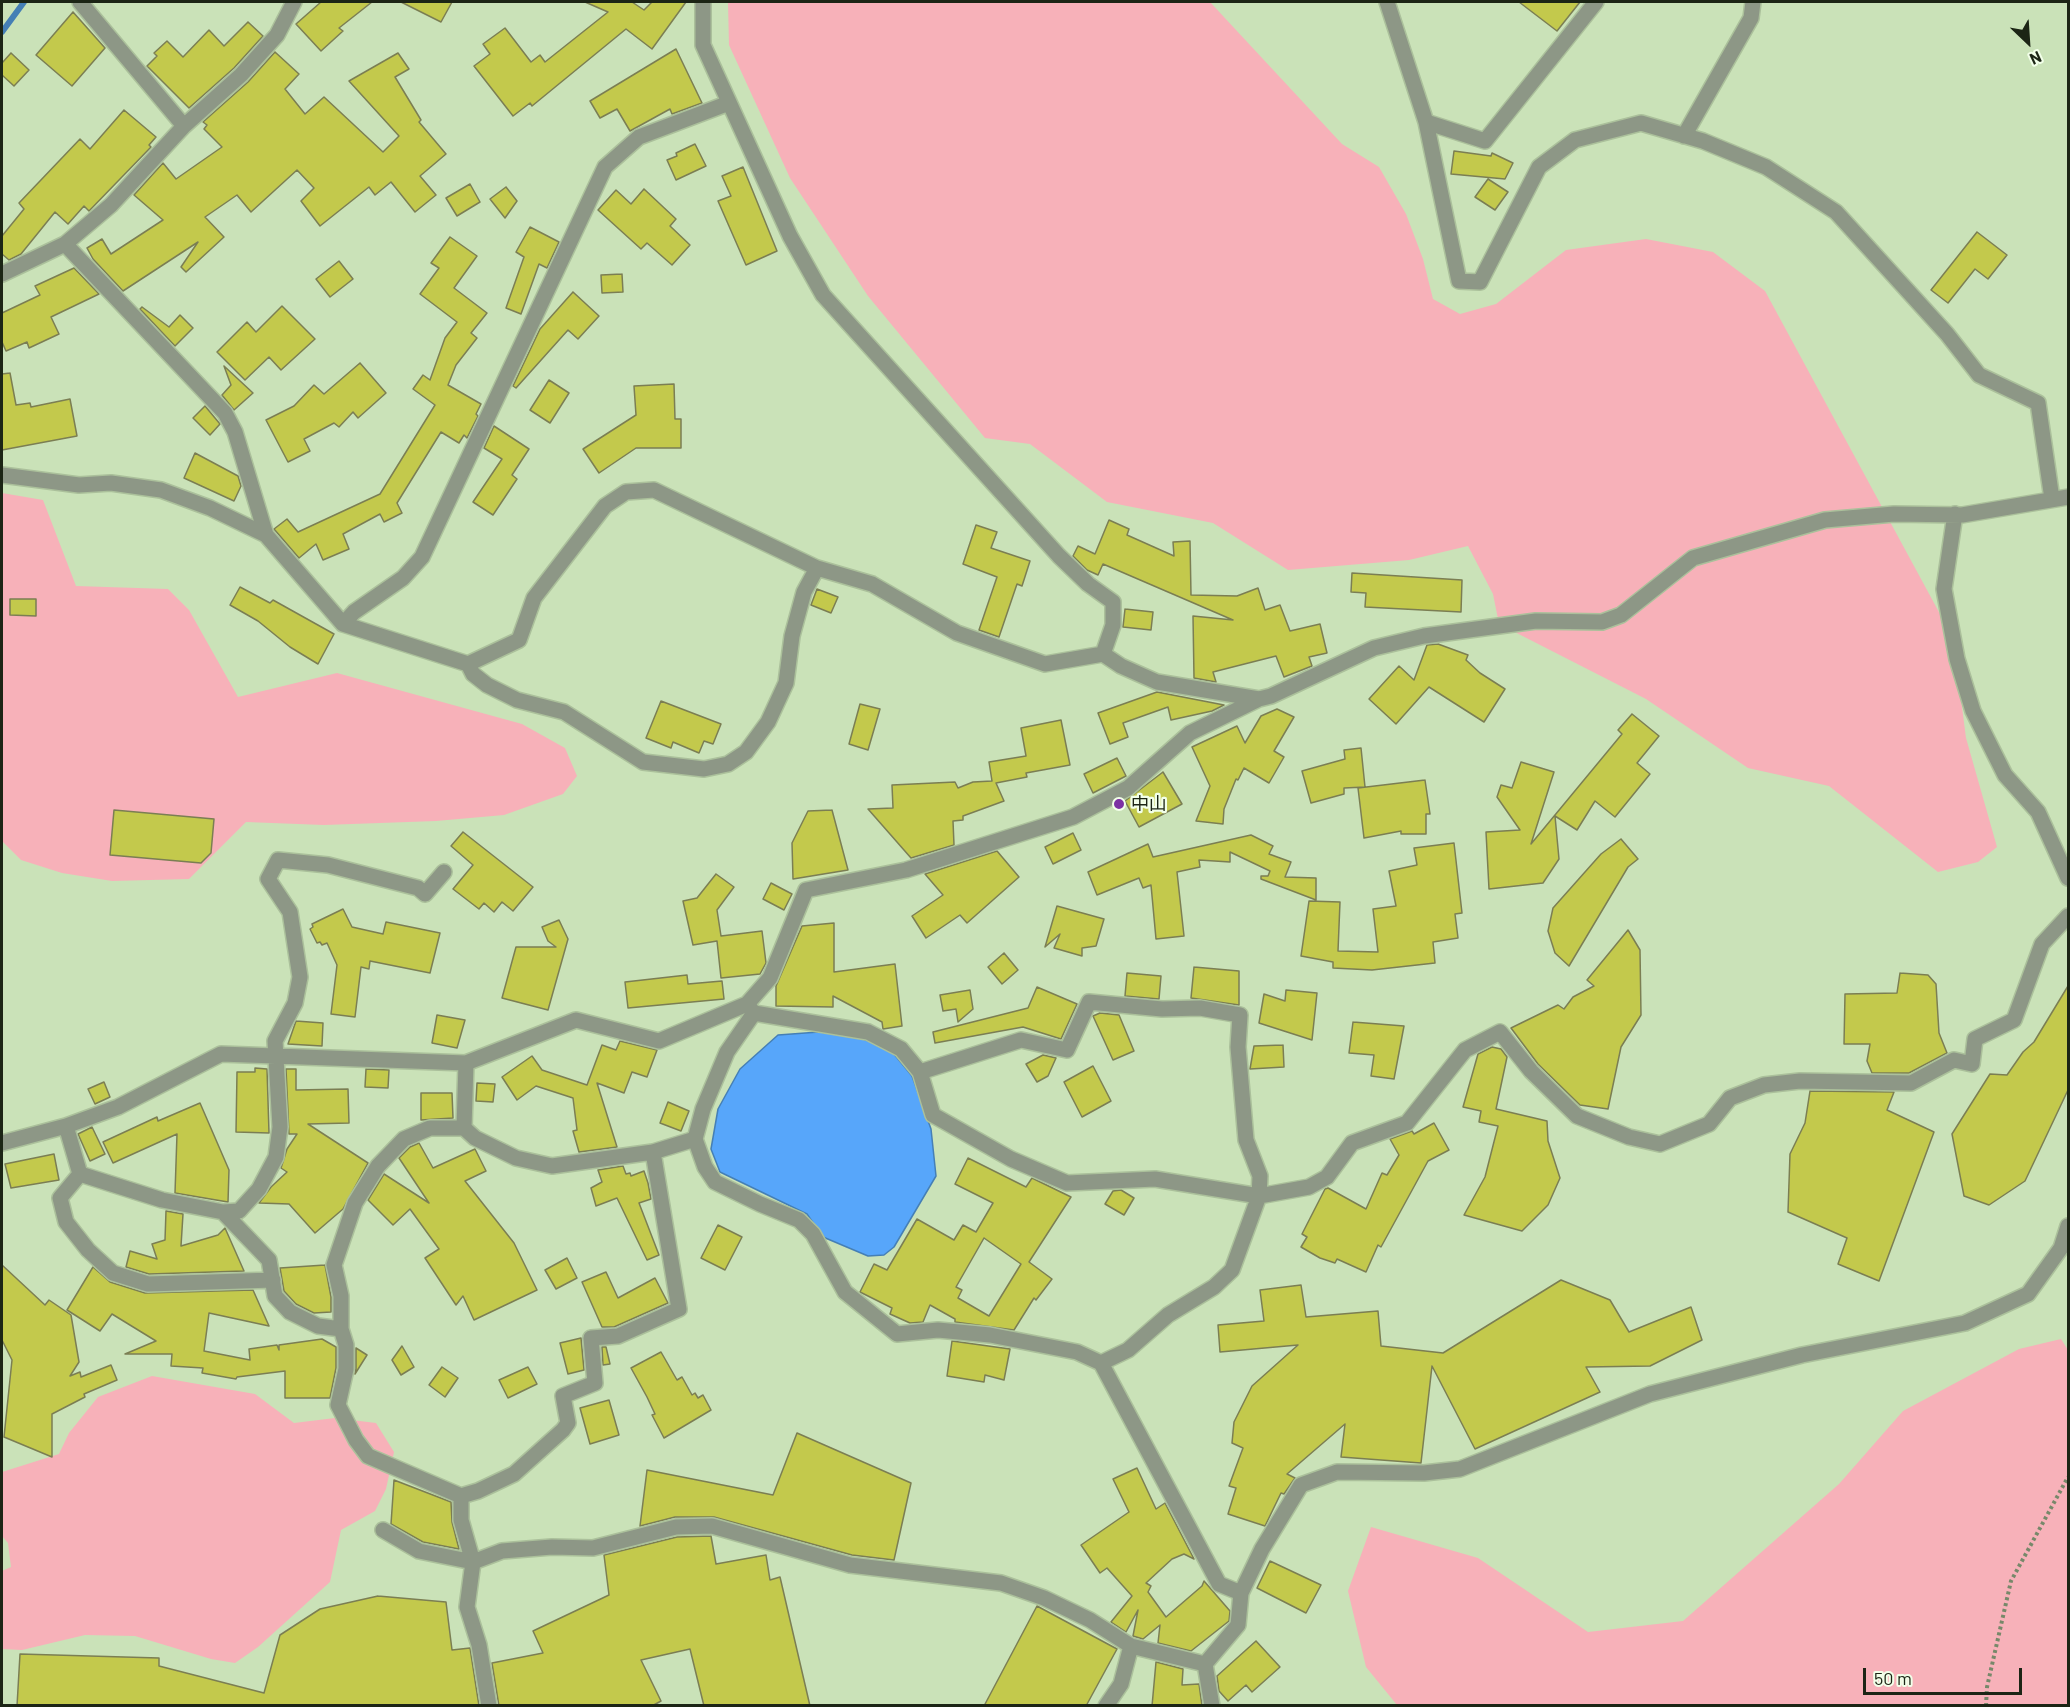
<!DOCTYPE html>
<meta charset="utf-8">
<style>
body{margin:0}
#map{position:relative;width:2070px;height:1707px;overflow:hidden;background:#cae2b8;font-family:Barlow,sans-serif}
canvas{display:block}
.frame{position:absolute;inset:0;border:3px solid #1c2515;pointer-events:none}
.north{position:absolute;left:1998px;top:12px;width:60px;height:60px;-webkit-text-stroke:4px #f2ffe9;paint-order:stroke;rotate:155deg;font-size:16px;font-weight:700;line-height:24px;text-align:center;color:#1c2515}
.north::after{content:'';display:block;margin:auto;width:21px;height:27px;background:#1c2515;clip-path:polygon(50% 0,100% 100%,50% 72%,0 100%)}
.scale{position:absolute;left:1863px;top:1668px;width:159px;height:27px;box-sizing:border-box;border:3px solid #1c2515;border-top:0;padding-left:8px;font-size:18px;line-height:21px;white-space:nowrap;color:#1c2515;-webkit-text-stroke:4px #f2ffe9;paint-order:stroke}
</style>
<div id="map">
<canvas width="2070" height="1707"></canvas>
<div class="frame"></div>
<div class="north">N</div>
<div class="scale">50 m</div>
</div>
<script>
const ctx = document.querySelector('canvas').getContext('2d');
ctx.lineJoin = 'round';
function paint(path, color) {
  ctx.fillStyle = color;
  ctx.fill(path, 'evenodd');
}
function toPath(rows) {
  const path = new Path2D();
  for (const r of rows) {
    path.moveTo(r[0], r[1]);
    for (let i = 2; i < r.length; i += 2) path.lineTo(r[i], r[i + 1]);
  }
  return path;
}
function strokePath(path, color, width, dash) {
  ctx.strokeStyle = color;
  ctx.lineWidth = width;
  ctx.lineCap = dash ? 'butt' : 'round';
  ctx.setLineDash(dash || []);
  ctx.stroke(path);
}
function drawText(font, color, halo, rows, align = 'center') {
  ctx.font = font + ' Barlow,"Noto Sans JP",sans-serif';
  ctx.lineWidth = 4.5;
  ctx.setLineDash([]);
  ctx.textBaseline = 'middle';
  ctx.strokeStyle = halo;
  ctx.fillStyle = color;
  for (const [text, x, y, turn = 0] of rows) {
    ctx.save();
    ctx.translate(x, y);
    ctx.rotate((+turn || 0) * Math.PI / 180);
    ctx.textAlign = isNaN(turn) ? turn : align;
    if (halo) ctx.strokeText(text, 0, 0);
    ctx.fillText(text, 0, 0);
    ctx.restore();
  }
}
const green = toPath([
 [728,2,1210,2,1342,144,1379,167,1406,214,1423,259,1433,299,1460,314,1496,304,1566,250,1646,239,1713,252,1765,291,1953,638,1966,738,1997,847,1978,862,1938,872,1829,786,1748,768,1646,699,1499,624,1493,594,1468,546,1409,560,1288,570,1213,523,1107,502,1030,444,985,438,868,296,790,178,729,45],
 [2,493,43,500,76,586,168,589,189,610,238,697,337,673,522,724,565,748,577,776,563,794,504,815,436,821,324,825,246,822,189,879,112,881,62,873,21,860,2,841],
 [2061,1339,2068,1350,2068,1705,1397,1705,1366,1667,1348,1591,1371,1527,1478,1558,1588,1632,1683,1621,1839,1484,1903,1411,2019,1349],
 [152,1376,255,1394,294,1423,335,1418,376,1423,394,1452,386,1489,375,1511,341,1530,330,1582,258,1647,235,1663,211,1659,135,1636,85,1635,22,1650,2,1649,2,1571,11,1567,8,1543,2,1536,2,1472,59,1454,69,1433,98,1397]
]);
const water = toPath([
 [819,1032,854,1036,889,1048,912,1076,931,1129,936,1176,894,1247,884,1255,868,1256,823,1237,807,1214,720,1172,711,1149,718,1109,740,1069,778,1035,819,1032]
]);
const stream = toPath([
 [2,32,24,2]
]);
const building = toPath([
 [321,2,372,2,339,28,343,31,321,51,296,24,321,2],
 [401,2,452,2,441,22,401,2],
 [585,2,632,2,644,10,652,2,686,2,652,49,626,29,532,106,530,103,513,116,474,66,490,54,483,44,505,28,531,62,540,55,545,62,608,12,585,2],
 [1519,2,1580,2,1557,31,1519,2],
 [73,12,105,48,72,86,36,55,73,12],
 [248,22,263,36,234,68,189,108,147,66,157,56,154,53,167,41,183,57,209,30,224,46,248,22],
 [676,49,702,103,672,114,670,109,630,131,617,109,600,118,590,101,676,49],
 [275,52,299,74,285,89,305,114,324,97,383,152,399,136,349,81,398,53,409,69,395,77,421,120,419,122,446,154,420,176,436,195,415,212,391,182,375,195,369,187,320,226,301,201,314,188,297,170,251,212,237,195,205,217,224,237,186,272,181,267,198,242,123,291,93,259,87,248,102,239,111,254,163,220,134,195,163,163,176,179,222,147,204,129,207,125,203,122,248,82,275,52],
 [11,53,29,70,14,86,2,75,2,63,11,53],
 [124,110,156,137,149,145,151,147,89,211,84,206,68,224,55,212,21,254,9,260,2,254,2,236,24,209,19,203,80,139,90,149,124,110],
 [695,144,706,166,676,180,667,160,677,156,676,153,695,144],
 [1454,151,1491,156,1492,153,1513,163,1505,179,1451,174,1454,151],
 [743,167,777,251,746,265,718,201,731,196,722,176,743,167],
 [1488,179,1508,192,1495,210,1475,197,1488,179],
 [470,184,480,202,457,216,446,198,470,184],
 [506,187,517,201,505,218,490,199,506,187],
 [644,189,676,219,670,226,690,245,672,265,647,243,641,249,598,210,616,190,631,204,644,189],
 [530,227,559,242,547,268,539,264,521,314,506,308,524,257,516,252,530,227],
 [1977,232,2007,255,1988,279,1975,269,1948,303,1931,290,1977,232],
 [450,237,477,256,454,288,487,313,471,333,477,338,456,365,448,385,481,404,476,414,478,416,467,438,464,435,459,443,441,432,397,503,402,513,384,522,380,514,343,534,349,549,323,560,316,544,299,558,274,529,287,519,298,532,380,494,435,405,413,389,423,375,430,380,445,338,457,322,420,294,439,268,431,263,450,237],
 [339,261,353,279,330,297,316,279,339,261],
 [74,268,99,294,51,317,59,334,29,348,27,342,6,351,2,342,2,313,40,295,35,286,74,268],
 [622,274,623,292,602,293,601,275,622,274],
 [573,292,599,316,578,339,568,330,516,388,513,386,540,329,573,292],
 [282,306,315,339,281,370,269,357,245,380,217,352,247,322,256,332,282,306],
 [142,307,169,327,180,315,193,328,175,346,140,309,142,307],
 [360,363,386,393,358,418,353,412,339,427,334,423,304,439,310,451,288,462,266,420,294,406,314,385,324,394,360,363],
 [224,366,253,393,234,410,222,395,231,385,224,366],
 [10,373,16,405,30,403,31,407,70,399,77,436,2,450,2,374,10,373],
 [549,380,569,393,550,423,530,410,549,380],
 [674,384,675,419,681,419,681,448,636,448,599,473,583,449,636,415,634,386,674,384],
 [205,406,220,424,210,435,193,418,205,406],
 [494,426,529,449,512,475,517,479,493,515,473,502,502,459,484,448,494,426],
 [195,453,238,476,241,486,234,501,184,478,195,453],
 [1109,520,1129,529,1127,535,1174,556,1173,542,1190,541,1191,595,1237,596,1258,588,1265,610,1280,605,1290,631,1320,624,1327,653,1309,657,1312,666,1284,677,1276,656,1213,672,1216,682,1194,678,1193,616,1233,620,1103,564,1098,575,1087,570,1073,556,1078,546,1095,554,1109,520],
 [976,525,997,532,991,548,1030,561,1022,586,1017,584,999,637,979,630,997,577,963,564,976,525],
 [1352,573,1462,580,1461,612,1365,607,1366,593,1351,592,1352,573],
 [240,587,270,603,273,600,334,634,318,664,290,647,258,621,230,605,240,587],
 [817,589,838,597,831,613,811,605,817,589],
 [10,599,36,599,36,616,10,615,10,599],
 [1125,609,1153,612,1151,630,1123,627,1125,609],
 [1438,644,1468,655,1466,660,1480,673,1505,689,1484,722,1429,687,1396,724,1369,699,1399,666,1414,680,1427,645,1438,644],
 [1157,692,1224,705,1212,711,1171,720,1168,707,1123,723,1128,737,1110,744,1098,713,1157,692],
 [661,701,721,724,713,744,704,741,699,753,673,742,671,748,646,738,661,701],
 [860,704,880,709,868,750,849,744,860,704],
 [1277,709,1294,717,1274,751,1284,757,1269,783,1244,768,1238,780,1236,779,1224,809,1223,824,1196,821,1210,786,1192,747,1237,726,1245,743,1261,716,1277,709],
 [1632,714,1659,736,1637,763,1650,774,1615,817,1595,801,1577,830,1555,816,1559,859,1543,883,1489,889,1486,832,1520,830,1497,797,1501,785,1512,788,1521,762,1554,772,1531,844,1622,734,1618,730,1632,714],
 [1061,720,1070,765,1026,773,1027,777,996,783,1004,801,963,816,963,820,953,821,954,845,911,858,868,809,893,808,892,785,955,782,958,788,973,782,992,781,989,762,1026,756,1021,728,1061,720],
 [1361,748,1365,787,1344,788,1344,794,1311,803,1302,771,1345,759,1344,750,1361,748],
 [1117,758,1126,776,1093,793,1084,774,1117,758],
 [1163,772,1182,804,1139,827,1125,801,1163,772],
 [1425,780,1430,814,1426,814,1426,834,1401,834,1401,831,1364,838,1358,788,1425,780],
 [114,810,214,819,211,853,201,863,110,855,114,810],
 [832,810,848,870,793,879,792,843,808,811,832,810],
 [463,832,533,887,513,911,502,902,494,912,484,903,479,909,453,889,473,865,451,846,463,832],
 [1073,833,1081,850,1053,864,1045,847,1073,833],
 [1251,835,1273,846,1269,854,1291,862,1285,877,1316,878,1316,900,1261,879,1261,876,1268,876,1270,871,1230,852,1230,862,1199,860,1200,867,1177,872,1184,936,1156,939,1151,885,1143,888,1139,878,1097,895,1088,872,1148,844,1153,857,1251,835],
 [1621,839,1638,859,1628,867,1569,966,1555,953,1548,931,1553,908,1601,854,1621,839],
 [1454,843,1462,913,1455,914,1458,938,1433,942,1435,963,1372,970,1333,968,1333,962,1301,956,1309,901,1340,902,1338,951,1378,952,1373,909,1396,906,1389,871,1417,865,1414,848,1454,843],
 [997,851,1019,877,967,923,960,915,926,938,912,916,943,895,925,874,997,851],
 [716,874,734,887,717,910,721,936,762,931,766,963,760,974,721,978,717,941,693,945,683,901,697,898,716,874],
 [771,883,792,894,784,910,763,899,771,883],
 [1057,906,1104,919,1096,946,1082,948,1082,956,1054,948,1060,934,1045,947,1057,906],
 [343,909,352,927,383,934,386,922,440,933,430,973,370,961,369,969,361,967,355,1017,331,1014,337,965,327,943,322,945,320,942,317,943,310,929,313,927,312,924,343,909],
 [559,920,568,939,548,1010,502,998,516,947,556,947,548,941,542,927,559,920],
 [834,923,834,972,895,964,902,1026,883,1029,882,1022,833,996,833,1007,776,1006,776,986,802,926,834,923],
 [1628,930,1640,950,1641,1015,1621,1047,1608,1109,1580,1105,1538,1064,1511,1028,1558,1005,1564,1009,1573,997,1594,986,1587,980,1628,930],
 [1004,953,1018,970,1002,984,988,967,1004,953],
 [1194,967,1239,971,1239,1005,1191,998,1194,967],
 [1127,973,1161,976,1159,999,1125,996,1127,973],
 [1900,973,1928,975,1936,984,1939,1033,1947,1053,1909,1073,1872,1073,1867,1061,1870,1044,1844,1044,1845,994,1897,993,1900,973],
 [687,975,688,984,722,981,724,999,628,1008,625,982,687,975],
 [2068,986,2068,1090,2025,1181,1989,1205,1964,1196,1952,1134,1990,1074,2007,1075,2023,1052,2034,1042,2068,986],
 [1037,987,1077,1004,1061,1039,1023,1027,935,1043,933,1032,1028,1008,1037,987],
 [970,990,973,1009,958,1022,956,1009,943,1011,940,995,970,990],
 [1286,990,1317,993,1312,1040,1259,1023,1264,994,1285,1001,1286,990],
 [1100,1013,1119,1015,1134,1051,1113,1060,1093,1016,1100,1013],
 [437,1015,465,1020,457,1048,432,1043,437,1015],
 [296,1021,323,1023,322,1046,288,1044,296,1021],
 [1353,1022,1404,1026,1394,1079,1371,1076,1374,1055,1349,1053,1353,1022],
 [620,1041,657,1050,647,1077,632,1072,624,1093,597,1083,617,1147,579,1152,573,1131,577,1130,573,1098,536,1086,517,1100,502,1077,532,1056,542,1070,587,1085,602,1045,616,1050,620,1041],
 [1283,1045,1284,1067,1250,1069,1254,1046,1283,1045],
 [1492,1047,1501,1049,1507,1057,1496,1109,1547,1121,1548,1141,1560,1178,1548,1205,1522,1231,1464,1215,1485,1177,1498,1126,1479,1122,1481,1111,1463,1107,1478,1054,1492,1047],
 [1043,1055,1056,1058,1048,1076,1037,1082,1026,1064,1043,1055],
 [1093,1066,1111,1101,1082,1117,1064,1082,1093,1066],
 [255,1068,267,1069,269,1133,236,1132,237,1072,255,1072,255,1068],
 [286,1069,296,1069,296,1090,348,1089,349,1123,308,1124,368,1163,343,1209,315,1233,289,1204,259,1203,271,1187,287,1172,281,1168,287,1149,297,1134,289,1134,286,1069],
 [366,1069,389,1070,388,1088,365,1087,366,1069],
 [104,1082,110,1097,95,1104,88,1089,104,1082],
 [477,1083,495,1084,493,1102,476,1101,477,1083],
 [1810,1091,1894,1092,1887,1110,1934,1132,1879,1281,1838,1264,1847,1238,1788,1212,1790,1154,1805,1123,1810,1091],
 [421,1093,452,1093,453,1118,421,1120,421,1093],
 [668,1102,689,1111,681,1131,660,1123,668,1102],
 [200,1103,229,1170,228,1202,175,1193,177,1134,113,1163,103,1142,157,1117,158,1121,200,1103],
 [1434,1123,1449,1150,1428,1161,1381,1247,1378,1245,1366,1272,1337,1259,1335,1263,1320,1258,1301,1247,1307,1237,1302,1234,1325,1189,1328,1188,1366,1209,1382,1173,1387,1175,1399,1155,1390,1139,1412,1131,1414,1134,1434,1123],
 [92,1127,105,1154,90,1161,78,1134,92,1127],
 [419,1143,433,1168,475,1149,486,1171,465,1181,514,1243,537,1290,474,1320,463,1296,456,1305,425,1258,439,1249,410,1209,393,1225,368,1200,384,1174,429,1203,399,1158,410,1147,419,1143],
 [54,1154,59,1180,11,1188,5,1164,54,1154],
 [968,1158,1026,1187,1032,1178,1071,1197,1029,1262,1052,1279,1036,1300,1034,1298,1014,1330,955,1322,955,1319,930,1305,923,1322,910,1323,890,1314,892,1308,860,1292,874,1264,887,1270,917,1219,954,1240,963,1225,976,1232,993,1203,955,1184,968,1158],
 [984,1238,1021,1264,989,1316,958,1298,962,1290,956,1287,984,1238],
 [623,1166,626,1174,630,1173,631,1176,644,1171,648,1183,651,1199,639,1203,659,1255,647,1260,617,1198,596,1206,591,1188,602,1182,598,1170,623,1166],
 [1121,1190,1134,1198,1124,1215,1105,1204,1113,1191,1121,1190],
 [166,1211,183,1214,181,1246,218,1235,225,1228,244,1271,149,1274,126,1267,130,1251,157,1259,152,1244,165,1240,166,1211],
 [718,1225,742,1237,725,1270,701,1258,718,1225],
 [567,1258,577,1278,556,1289,545,1270,567,1258],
 [2,1265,45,1305,49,1300,71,1315,79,1362,70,1376,80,1372,81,1377,111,1365,117,1380,84,1394,85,1397,52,1414,52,1457,4,1437,12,1360,2,1340,2,1265],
 [325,1265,331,1297,331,1312,314,1313,296,1304,284,1291,280,1268,325,1265],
 [93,1267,110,1282,145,1293,253,1290,269,1326,209,1313,204,1351,250,1360,249,1349,277,1345,279,1350,279,1345,322,1339,336,1347,336,1368,330,1398,285,1398,285,1371,237,1377,236,1379,202,1373,203,1368,171,1366,172,1354,125,1354,156,1341,112,1314,100,1331,67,1310,93,1267],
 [606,1272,618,1298,655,1278,668,1303,614,1327,602,1327,582,1282,606,1272],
 [1561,1280,1610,1300,1629,1332,1691,1307,1702,1340,1650,1366,1586,1367,1600,1392,1475,1449,1432,1366,1421,1463,1341,1457,1345,1424,1287,1474,1295,1478,1284,1494,1281,1493,1265,1526,1228,1514,1236,1488,1229,1486,1243,1448,1232,1443,1234,1422,1252,1386,1298,1345,1220,1352,1218,1325,1264,1321,1260,1290,1301,1285,1306,1317,1378,1311,1381,1346,1443,1353,1561,1280],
 [581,1338,584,1370,568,1374,560,1343,581,1338],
 [952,1341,1010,1349,1004,1380,985,1375,984,1382,947,1376,952,1341],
 [402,1346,414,1367,401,1375,392,1360,402,1346],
 [602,1347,606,1347,610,1364,603,1365,602,1347],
 [356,1348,367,1355,355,1374,356,1369,356,1348],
 [661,1352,677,1380,682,1377,692,1395,695,1393,698,1398,703,1395,711,1410,664,1438,652,1415,655,1414,647,1397,631,1368,661,1352],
 [442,1367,458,1378,445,1397,429,1385,442,1367],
 [528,1367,537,1384,508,1398,499,1380,528,1367],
 [609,1400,619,1435,590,1444,580,1408,609,1400],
 [797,1433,911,1483,894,1560,852,1555,714,1517,675,1517,640,1526,647,1470,773,1495,797,1433],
 [1137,1468,1156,1509,1165,1503,1194,1559,1184,1554,1172,1559,1146,1583,1151,1586,1148,1592,1166,1617,1202,1586,1204,1581,1230,1611,1229,1621,1191,1651,1158,1643,1160,1625,1143,1639,1133,1636,1138,1610,1126,1632,1111,1622,1132,1596,1107,1568,1100,1573,1081,1545,1129,1512,1113,1479,1137,1468],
 [394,1480,451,1502,452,1522,459,1549,423,1542,391,1524,394,1480],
 [711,1536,716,1564,766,1555,770,1580,780,1577,810,1706,704,1706,690,1649,641,1660,661,1701,652,1706,499,1706,492,1663,543,1653,533,1631,609,1595,604,1555,677,1537,711,1536],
 [1270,1561,1321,1585,1306,1613,1257,1588,1270,1561],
 [378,1596,446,1602,452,1650,470,1648,479,1706,17,1706,20,1654,159,1658,159,1666,264,1693,280,1635,320,1609,378,1596],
 [1037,1606,1117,1649,1086,1706,984,1706,1037,1606],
 [1256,1641,1280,1667,1252,1692,1246,1685,1228,1701,1219,1691,1217,1676,1256,1641],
 [1156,1662,1183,1669,1182,1685,1199,1684,1202,1706,1152,1706,1156,1662]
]);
const path = toPath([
 [1986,1706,1987,1687,2011,1581,2068,1477]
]);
const minor = toPath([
 [80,2,184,126],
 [703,2,703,45,790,236,823,295,1059,556,1088,584,1113,602,1113,625,1103,654],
 [1387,2,1426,122,1459,281,1480,282,1539,167,1575,140,1641,123,1703,141,1766,167,1836,212,1947,334,1979,375,2038,403,2052,499],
 [1426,122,1485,141,1596,2],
 [1684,136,1751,18,1753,2],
 [65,244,225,413,235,432,266,535,343,624,468,664,519,640,534,598,605,506,626,492,654,490,817,568,872,584,957,633,1045,664,1103,654,1121,666,1157,682,1259,699],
 [2,274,65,244,111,205,184,126,241,75,277,35,294,2],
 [2,475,79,485,111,483,161,490,210,508,266,535],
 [1955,514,1944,589,1957,659,1973,711,2005,775,2038,812,2068,878],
 [343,624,354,612,403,578,422,557,605,167,639,137,729,103],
 [468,664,473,674,487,685,517,700,564,712,643,762,704,769,728,764,746,752,768,722,786,683,792,636,804,592,817,568],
 [747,1004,754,1013,868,1032,901,1049,920,1072,933,1115,1011,1159,1067,1183,1155,1179,1259,1196,1309,1187,1327,1177,1352,1143,1407,1123,1465,1050,1500,1032,1531,1071,1577,1116,1629,1137,1660,1144,1709,1124,1730,1098,1764,1085,1800,1081,1911,1083,1954,1060,1972,1064,1975,1039,2014,1020,2042,944,2068,916],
 [754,1013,727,1052,703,1109,695,1139,705,1167,715,1182,760,1204,799,1220,813,1234,845,1292,897,1334,938,1330,990,1335,1077,1352,1101,1363,1219,1584,1241,1593],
 [920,1072,1021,1040,1067,1050,1089,1002,1162,1009,1200,1008,1240,1015,1238,1047,1246,1140,1260,1176,1259,1196,1232,1270,1214,1287,1168,1315,1128,1350,1101,1363],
 [66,1126,80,1174,162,1200,223,1212,269,1260,275,1296,290,1312,318,1326,341,1329],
 [464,1128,466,1063],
 [2,1143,66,1126,118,1107,221,1054,466,1063,576,1020,659,1041,747,1004,770,978,806,890,906,870,1073,817,1128,788,1190,733,1259,699,1271,696,1374,648,1424,636,1536,621,1602,622,1621,615,1693,558,1825,520,1894,514,1962,515,2068,497],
 [653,1152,679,1309,618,1336,591,1338,595,1383,563,1396,568,1423,563,1430,514,1474,478,1491,461,1496,368,1456,356,1440,338,1405,346,1369,346,1345,341,1329,341,1296,334,1265,355,1203,378,1166,404,1139,430,1128,464,1128,475,1138,516,1158,552,1166,653,1152,695,1139],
 [80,1174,60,1198,66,1222,88,1250,113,1273,148,1284,273,1280],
 [223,1212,239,1211,259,1189,276,1157,280,1127,275,1041,295,1003,300,977,290,912,268,879,278,860,328,865,418,888,425,894,444,872],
 [461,1496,461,1520,473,1562,467,1607,479,1645,489,1706],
 [383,1530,419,1551,473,1562,502,1551,552,1547,593,1548,676,1527,712,1526,850,1565,1001,1583,1044,1598,1090,1620,1131,1646,1205,1664],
 [1106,1706,1121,1684,1131,1646],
 [1212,1706,1205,1664,1238,1625,1241,1593,1262,1549,1301,1485,1337,1472,1424,1473,1460,1469,1650,1394,1802,1355,1965,1323,2028,1294,2061,1248,2068,1226]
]);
const markers = [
 [1119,804,6,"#7c31a3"]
];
const poiNames = [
 ["中山",1131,804]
];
paint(green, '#f7b1b9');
paint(water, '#57a6fa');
strokePath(water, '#457fb5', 1.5);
strokePath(stream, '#457fb5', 6);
paint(building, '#c3c94c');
strokePath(building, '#7b7e53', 1.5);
strokePath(minor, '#abc09b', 18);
strokePath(path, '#77886a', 4, [3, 3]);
strokePath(minor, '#8d9786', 15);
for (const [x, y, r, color] of markers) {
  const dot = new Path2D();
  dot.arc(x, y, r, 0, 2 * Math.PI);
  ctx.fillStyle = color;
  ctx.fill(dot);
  strokePath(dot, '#f2ffe9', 2);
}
drawText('18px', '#1c2515', '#f2ffe9', poiNames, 'left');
</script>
